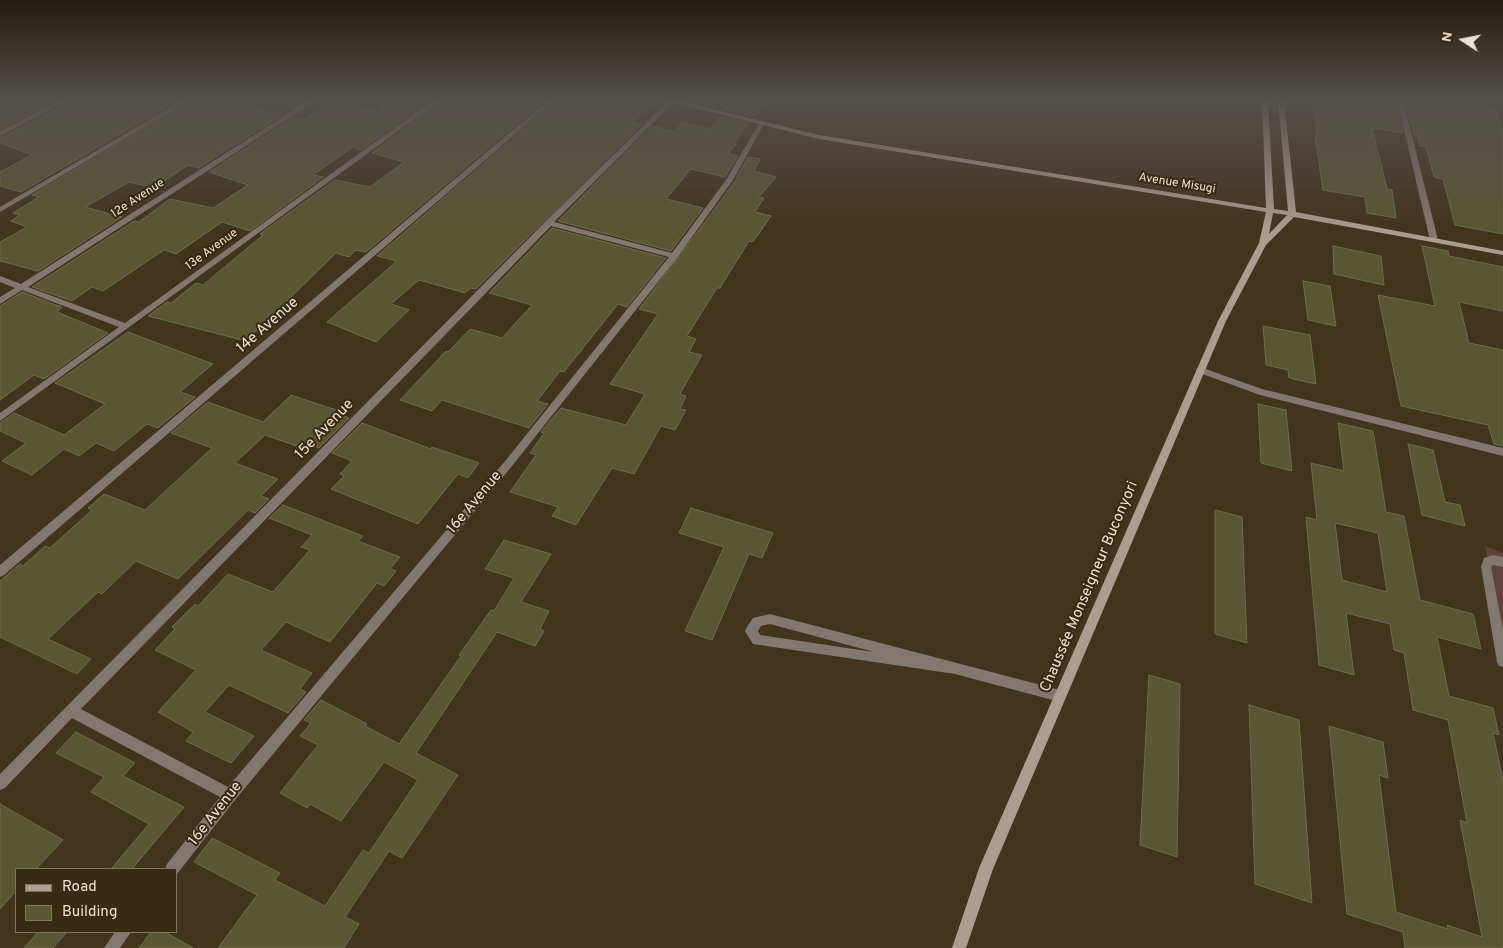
<!DOCTYPE html>
<meta charset="utf-8">
<style>
body{margin:0}
#map{position:relative;width:1503px;height:948px;overflow:hidden;background:#42341d;font-family:Overpass,sans-serif}
canvas{display:block}
.legend{position:absolute;left:15px;top:868px;width:162px;height:65px;box-sizing:border-box;background:#382a13;border:1px solid #807461;margin:0;padding:6px 9px;list-style:none;font-size:15px;color:#ece3d5}
.legend li{display:flex;align-items:center;gap:10px;height:25px}
.legend b{width:25px;border:1px solid #807461}
.north{position:absolute;left:1438px;top:15px;width:50px;height:50px;-webkit-text-stroke:4px #382a13;paint-order:stroke;rotate:281deg;font-size:14px;font-weight:700;line-height:20px;text-align:center;color:#ece3d5}
.north::after{content:'';display:block;margin:auto;width:18px;height:22px;background:#ece3d5;clip-path:polygon(50% 0,100% 100%,50% 72%,0 100%)}
</style>
<div id="map">
<canvas width="1503" height="948"></canvas>
<ul class="legend">
<li><b style="height:6px;background:#ae9c90"></b>Road</li>
<li><b style="height:14px;background:#595734"></b>Building</li>
</ul>
<div class="north">N</div>
</div>
<script>
const ctx = document.querySelector('canvas').getContext('2d');
ctx.lineJoin = 'round';
function paint(path, color) {
  ctx.fillStyle = color;
  ctx.fill(path, 'evenodd');
}
function toPath(rows) {
  const path = new Path2D();
  for (const r of rows) {
    path.moveTo(r[0], r[1]);
    for (let i = 2; i < r.length; i += 2) path.lineTo(r[i], r[i + 1]);
  }
  return path;
}
function strokePath(path, color, width, dash) {
  ctx.strokeStyle = color;
  ctx.lineWidth = width;
  ctx.lineCap = dash ? 'butt' : 'round';
  ctx.setLineDash(dash || []);
  ctx.stroke(path);
}
function drawText(font, color, halo, rows, align = 'center') {
  ctx.font = font + ' Overpass,sans-serif';
  ctx.lineWidth = 4;
  ctx.setLineDash([]);
  ctx.textBaseline = 'middle';
  ctx.strokeStyle = halo;
  ctx.fillStyle = color;
  for (const [text, x, y, turn = 0] of rows) {
    ctx.save();
    ctx.translate(x, y);
    ctx.rotate((+turn || 0) * Math.PI / 180);
    ctx.textAlign = isNaN(turn) ? turn : align;
    if (halo) ctx.strokeText(text, 0, 0);
    ctx.fillText(text, 0, 0);
    ctx.restore();
  }
}
const green = toPath([
 [1485,546,1503,553,1503,635]
]);
const building = toPath([
 [0,100,40,100,49,104,0,129,0,100],
 [99,100,178,100,21,192,0,186,0,172,32,155,0,143,0,138,72,101,98,106,99,100],
 [193,100,233,100,282,115,198,168,188,165,155,188,129,182,85,207,122,217,38,271,0,261,0,242,27,227,11,221,20,215,13,213,39,197,32,195,193,100],
 [332,100,382,112,384,100,429,100,361,150,353,147,313,175,323,177,250,231,222,222,176,254,164,250,103,291,92,287,72,301,32,287,134,221,139,222,170,199,213,208,248,185,209,172,293,118,303,120,332,100],
 [443,100,545,100,366,252,356,250,349,257,336,253,246,341,148,316,167,302,171,303,196,283,203,285,263,235,260,234,335,180,370,187,404,162,372,153,443,100],
 [557,100,656,100,633,122,642,124,476,289,471,288,465,293,419,280,391,304,409,310,376,342,327,322,397,261,377,256,557,100],
 [734,100,767,100,754,117,725,110,734,100],
 [1312,100,1373,100,1396,104,1403,133,1372,128,1387,189,1392,190,1396,218,1367,213,1365,197,1323,190,1315,136,1317,136,1312,100],
 [1407,100,1443,100,1495,108,1503,131,1503,234,1455,225,1443,179,1434,177,1426,147,1420,146,1417,135,1414,135,1406,105,1408,106,1407,100],
 [720,116,749,123,733,144,736,144,730,151,729,154,738,156,725,177,691,169,666,199,703,208,671,251,558,221,652,126,674,131,683,122,710,129,720,116],
 [748,157,760,159,754,171,776,177,759,197,764,198,755,212,771,216,753,242,749,241,720,288,717,288,687,336,696,339,689,352,702,355,680,394,686,396,680,409,686,410,675,430,661,426,634,474,612,468,576,525,552,516,558,507,510,492,536,455,530,453,544,433,541,432,561,408,626,425,645,394,610,384,658,314,639,309,714,210,735,181,748,157],
 [552,228,666,258,627,307,618,304,564,372,560,371,537,401,548,404,529,428,442,400,432,411,400,400,446,351,448,352,470,329,502,338,532,305,489,293,552,228],
 [1333,246,1381,256,1384,285,1334,274,1333,246],
 [1422,246,1448,251,1449,256,1503,267,1503,311,1459,302,1469,343,1503,350,1503,446,1494,444,1488,425,1401,406,1378,295,1435,306,1422,246],
 [1303,281,1330,286,1336,326,1308,320,1303,281],
 [22,292,62,307,57,312,108,333,44,379,34,375,0,400,0,306,22,292],
 [1263,326,1310,335,1316,384,1289,378,1288,370,1266,365,1263,326],
 [128,332,213,364,180,392,195,397,158,428,147,424,114,451,96,443,79,456,64,449,32,475,2,461,26,443,0,431,0,423,14,413,64,435,105,404,55,383,128,332],
 [291,395,339,411,337,413,349,418,319,448,309,444,305,449,265,435,235,463,278,479,261,496,269,499,255,513,248,510,178,579,136,561,102,594,98,592,48,639,91,659,77,674,0,637,0,581,20,564,23,566,45,546,50,548,92,510,88,508,104,494,145,510,212,448,171,433,208,402,263,422,291,395],
 [1258,404,1286,410,1292,471,1261,463,1258,404],
 [362,423,431,449,432,447,479,463,468,478,458,474,418,524,331,489,344,476,340,474,352,461,332,453,362,423],
 [1338,423,1373,431,1386,512,1404,516,1420,600,1473,614,1481,649,1437,637,1449,696,1493,708,1499,735,1493,733,1503,780,1503,948,1405,948,1403,932,1347,914,1329,726,1383,742,1388,778,1379,775,1396,912,1448,929,1447,925,1482,937,1460,820,1467,823,1448,720,1413,710,1404,653,1394,650,1390,624,1346,613,1354,675,1319,665,1306,517,1317,520,1311,463,1344,471,1338,423],
 [1335,523,1378,533,1387,592,1342,580,1335,523],
 [1408,444,1433,450,1445,502,1460,505,1465,526,1422,515,1408,444],
 [283,505,363,536,358,541,400,557,390,569,396,571,384,586,377,583,330,642,286,622,261,650,312,673,300,689,306,692,288,713,229,685,205,712,254,736,231,763,186,741,193,732,158,712,196,670,155,650,175,629,172,627,195,604,198,606,228,574,273,592,310,550,301,547,312,535,269,518,283,505],
 [691,508,773,533,762,558,749,554,712,640,685,631,724,547,679,533,691,508],
 [1215,510,1242,517,1247,643,1215,634,1215,510],
 [504,540,551,554,521,602,549,611,540,629,544,631,535,646,497,632,416,753,458,775,402,858,389,851,345,917,359,924,344,948,218,948,257,895,194,862,212,838,280,873,275,880,325,906,363,850,369,853,418,780,384,762,341,821,310,804,307,808,280,793,318,745,300,736,311,723,304,720,321,700,367,724,365,726,399,744,461,656,459,655,491,610,494,611,514,578,485,569,504,540],
 [1149,675,1180,684,1177,857,1140,845,1149,675],
 [1249,705,1299,720,1312,903,1255,884,1249,705],
 [76,732,135,763,123,776,184,807,132,869,111,869,149,824,91,792,104,777,56,753,76,732],
 [0,804,63,840,36,869,16,869,16,891,0,909,0,804],
 [38,932,67,932,53,948,24,948,38,932],
 [151,932,165,932,193,948,139,948,151,932]
]);
const lane = toPath([
 [770,614,1060,690,1064,692,1066,696,1064,700,1060,702,955,674,753,644,745,631,747,627,753,618,770,614],
 [770,624,874,652,760,635,758,631,761,626,770,624]
]);
const street = toPath([
 [60,100,69,100,0,136,0,131,60,100],
 [183,100,191,100,0,212,0,207,183,100],
 [309,100,317,100,28,287,125,323,433,100,441,100,0,421,0,413,119,327,22,290,0,304,0,297,15,288,0,282,0,276,21,284,309,100],
 [548,100,555,100,4,575,0,577,0,565,548,100],
 [669,100,676,100,554,222,672,253,726,180,759,123,764,124,733,180,677,258,512,466,235,800,177,874,176,869,165,869,167,864,220,797,72,718,5,788,0,790,0,774,546,221,669,100],
 [551,226,669,257,506,460,228,787,81,709,551,226],
 [1397,100,1403,100,1438,240,1437,242,1434,242,1430,240,1397,100],
 [1200,367,1262,389,1503,448,1503,456,1260,395,1197,372,1196,370,1197,368,1200,367],
 [1493,555,1503,557,1503,567,1493,565,1491,567,1503,630,1503,667,1499,666,1497,662,1481,567,1484,558,1493,555],
 [115,932,131,932,120,948,104,948,115,932]
]);
const secondary = toPath([
 [663,100,676,100,819,135,1266,208,1262,100,1268,100,1274,209,1288,211,1278,100,1284,100,1296,212,1503,251,1503,255,1294,217,1266,245,1226,321,993,869,966,948,952,948,979,868,1218,321,1259,243,1266,212,819,139,663,100],
 [1273,213,1287,215,1269,234,1273,213]
]);
const farStreetnames = [
 ["Avenue Misugi",1177,184,9],
 ["12e Avenue",138,199,-33],
 ["13e Avenue",212,250,-36]
];
const streetNames = [
 ["14e Avenue",268,326,-41],
 ["15e Avenue",325,430,-46],
 ["16e Avenue",475,503,-50],
 ["Chaussée Monseigneur Buconyori",1090,587,-67],
 ["16e Avenue",216,814,-52]
];
paint(green, '#5f403b');
paint(building, '#595734');
strokePath(building, '#6e6d51', 1);
paint(lane, '#837870');
paint(street, '#837870');
paint(secondary, '#ae9c90');
const sky = ctx.createLinearGradient(0, 0, 0, 233);
sky.addColorStop(0, '#241d10');
sky.addColorStop(0.43, '#54504c');
sky.addColorStop(1, '#54504c00');
ctx.fillStyle = sky;
ctx.fillRect(0, 0, 1503, 233);
drawText('12px', '#ece3d5', '#382a13', farStreetnames);
drawText('15px', '#ece3d5', '#382a13', streetNames);
</script>
